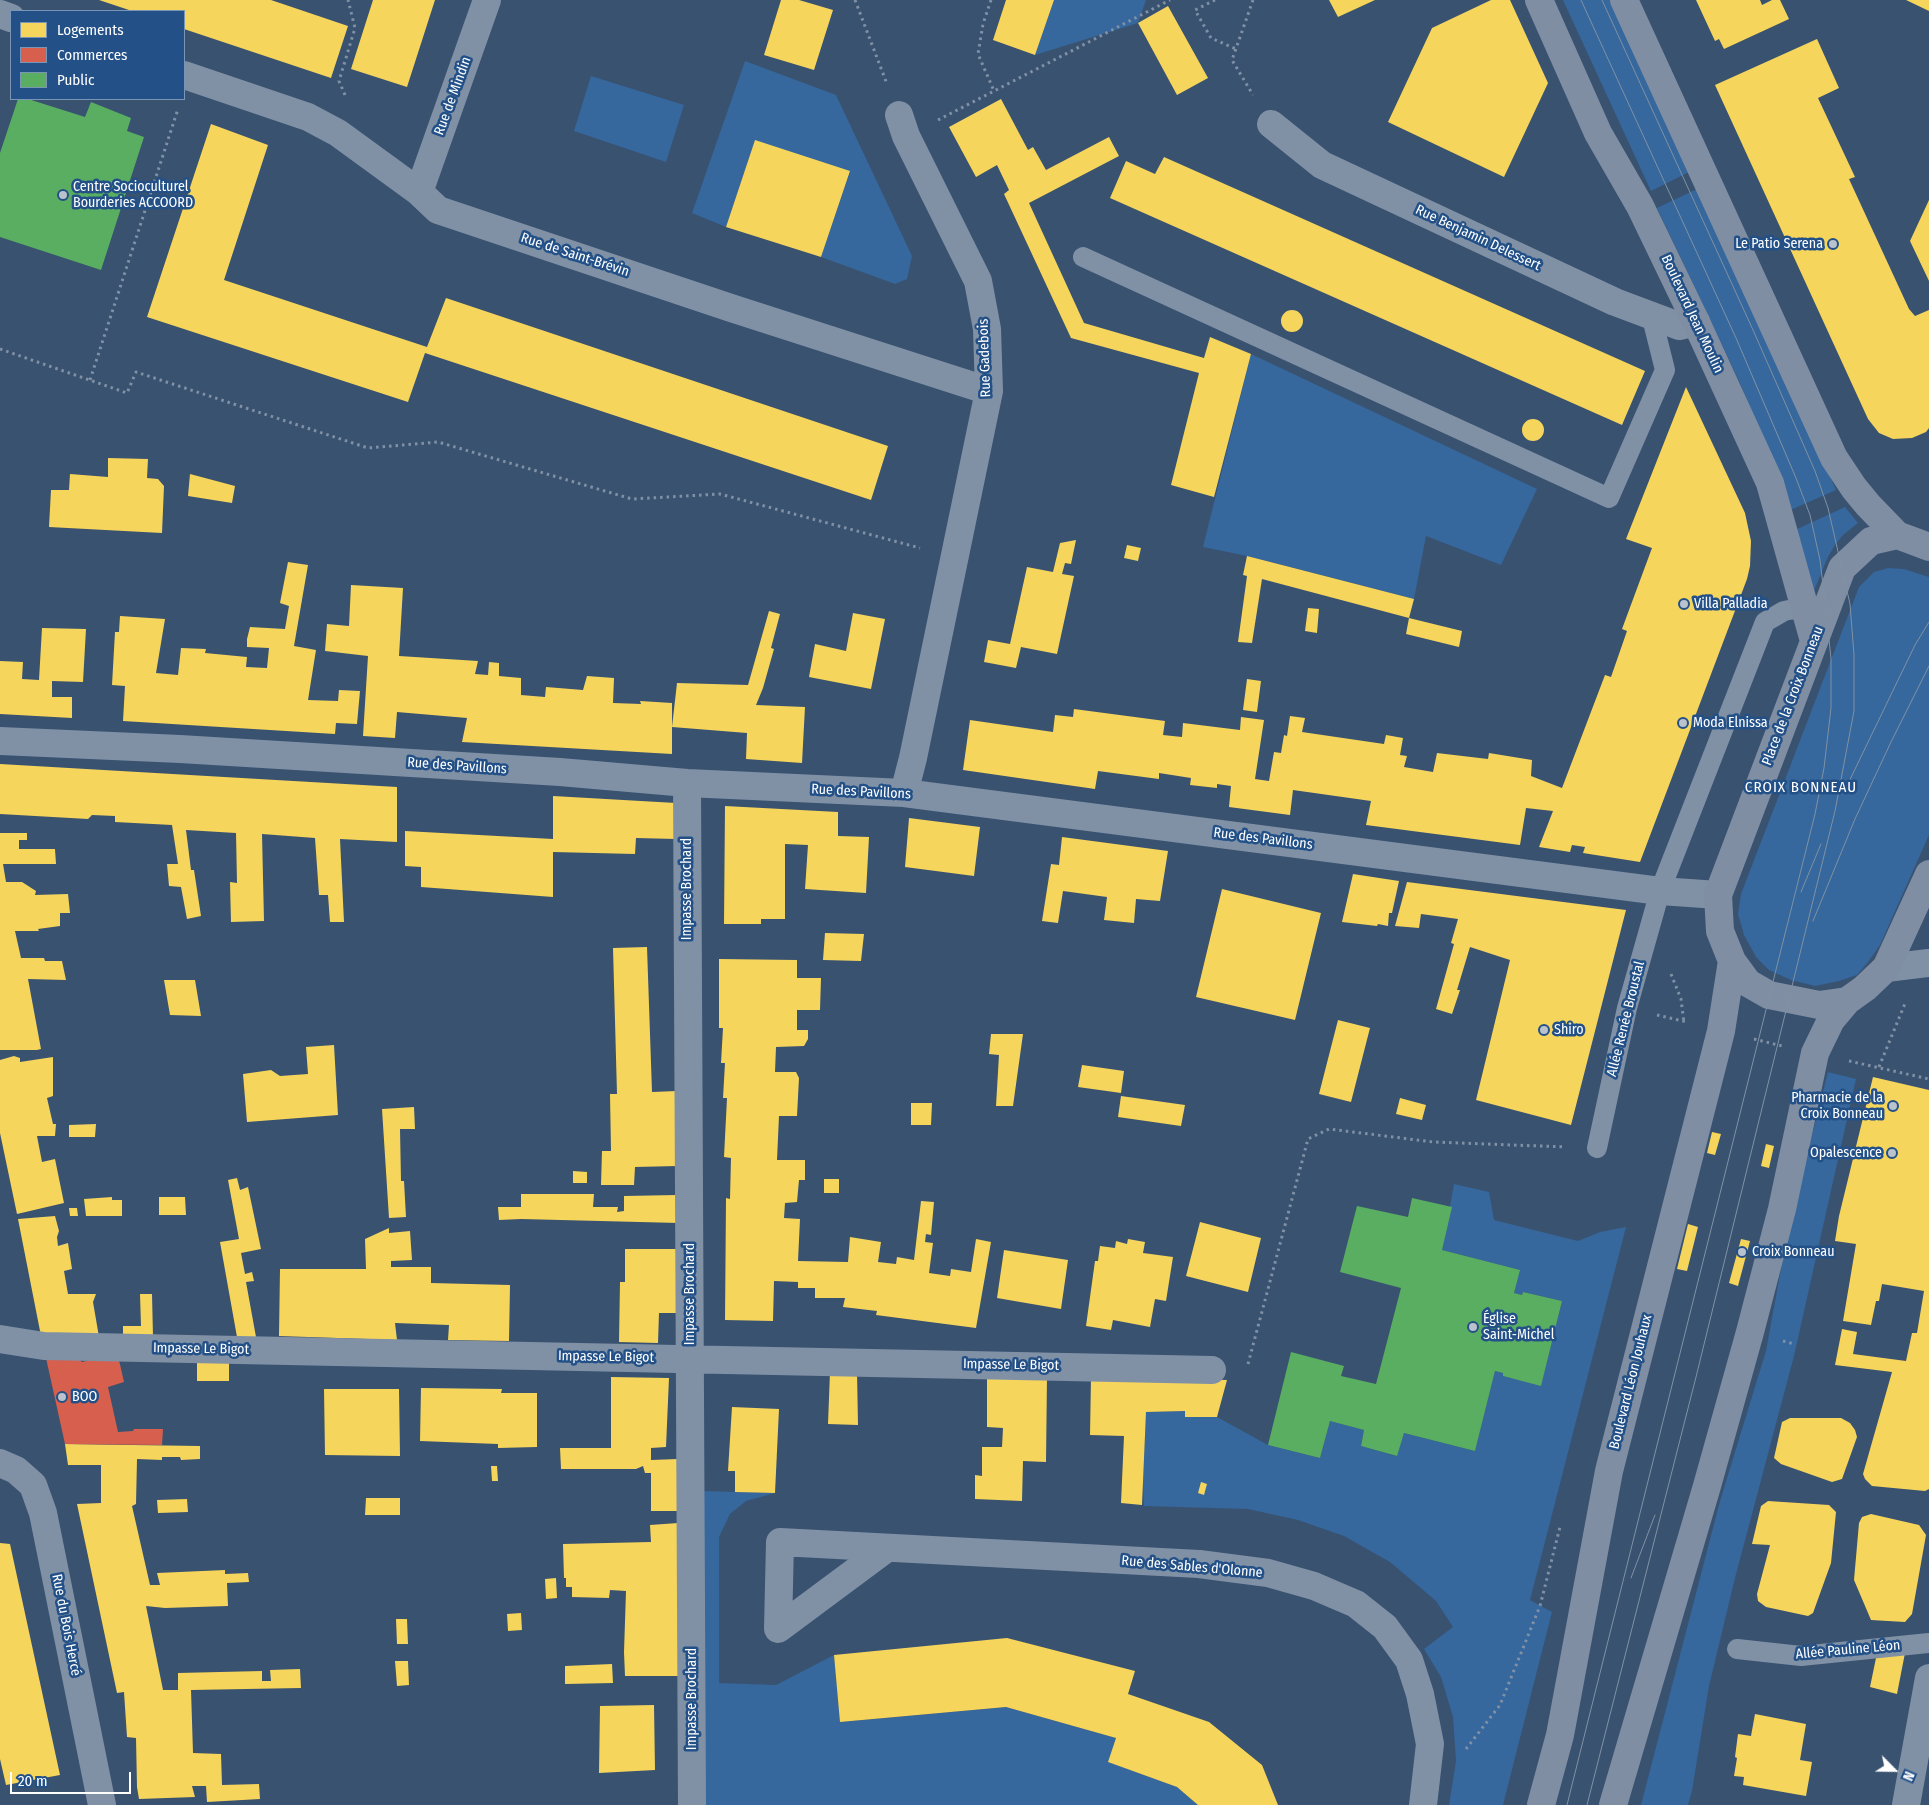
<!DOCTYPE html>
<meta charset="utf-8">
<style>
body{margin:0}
#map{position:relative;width:1929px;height:1805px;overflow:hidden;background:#395270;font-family:"Fira Sans Condensed",sans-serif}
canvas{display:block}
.legend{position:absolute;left:10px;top:10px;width:175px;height:90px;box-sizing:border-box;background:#225087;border:1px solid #7a96b7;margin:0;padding:6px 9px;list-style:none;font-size:15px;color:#fff}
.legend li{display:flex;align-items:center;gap:10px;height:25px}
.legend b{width:25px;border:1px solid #7a96b7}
.north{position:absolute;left:1869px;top:1745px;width:50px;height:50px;-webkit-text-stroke:4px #225087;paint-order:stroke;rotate:113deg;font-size:14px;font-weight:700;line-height:20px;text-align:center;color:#fff}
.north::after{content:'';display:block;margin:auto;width:18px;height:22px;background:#fff;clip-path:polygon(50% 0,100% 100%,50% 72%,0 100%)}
.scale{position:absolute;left:10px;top:1772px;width:121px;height:22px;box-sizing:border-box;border:2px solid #fff;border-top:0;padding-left:6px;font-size:15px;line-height:18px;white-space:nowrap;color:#fff;-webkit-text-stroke:4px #225087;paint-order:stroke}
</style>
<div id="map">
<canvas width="1929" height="1805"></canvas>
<ul class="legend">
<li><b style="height:14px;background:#f6d55c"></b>Logements</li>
<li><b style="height:14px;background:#d6604d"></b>Commerces</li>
<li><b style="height:14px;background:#5aae61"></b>Public</li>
</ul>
<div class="north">N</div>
<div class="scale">20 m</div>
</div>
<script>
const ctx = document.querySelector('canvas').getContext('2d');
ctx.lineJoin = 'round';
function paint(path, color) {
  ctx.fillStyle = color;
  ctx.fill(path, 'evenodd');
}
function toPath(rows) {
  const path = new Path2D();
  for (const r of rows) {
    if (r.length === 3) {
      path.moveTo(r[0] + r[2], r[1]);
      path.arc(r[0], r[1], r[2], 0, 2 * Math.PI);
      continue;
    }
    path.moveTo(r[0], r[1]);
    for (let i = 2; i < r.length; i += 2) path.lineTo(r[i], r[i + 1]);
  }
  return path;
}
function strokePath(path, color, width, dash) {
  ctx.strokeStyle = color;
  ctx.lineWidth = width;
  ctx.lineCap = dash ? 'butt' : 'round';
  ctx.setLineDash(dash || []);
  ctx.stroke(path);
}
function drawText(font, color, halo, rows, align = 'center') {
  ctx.font = font + ' "Fira Sans Condensed",sans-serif';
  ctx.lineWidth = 5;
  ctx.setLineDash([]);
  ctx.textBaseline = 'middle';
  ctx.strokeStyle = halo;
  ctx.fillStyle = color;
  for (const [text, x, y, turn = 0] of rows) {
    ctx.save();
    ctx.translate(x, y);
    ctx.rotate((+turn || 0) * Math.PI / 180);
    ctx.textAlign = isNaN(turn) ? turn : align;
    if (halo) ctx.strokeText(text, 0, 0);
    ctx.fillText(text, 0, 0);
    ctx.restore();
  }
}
const green = toPath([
 [1054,0,1146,0,1138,23,1035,55],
 [1563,0,1610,0,1689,172,1651,191],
 [745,61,836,95,912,256,907,279,895,284,821,257,850,172,755,141,726,227,692,213],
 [591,76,684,105,666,162,574,131],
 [1697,189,1836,490,1786,512,1771,458,1740,383,1657,208],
 [1251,354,1537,489,1501,565,1426,536,1414,599,1247,556,1203,547],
 [1845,507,1858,523,1843,535,1835,545,1828,557,1810,600,1795,530],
 [1888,568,1904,569,1929,577,1929,835,1880,945,1868,962,1857,975,1839,981,1815,986,1791,980,1769,970,1756,957,1744,935,1738,914,1741,894,1859,587,1874,572],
 [1828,1072,1856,1079,1794,1356,1735,1578,1709,1686,1692,1791,1688,1805,1641,1805,1720,1501,1766,1351,1788,1231],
 [1454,1184,1489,1192,1494,1220,1578,1241,1600,1232,1626,1227,1530,1600,1552,1612,1503,1805,1449,1805,1456,1761,1453,1717,1441,1677,1424,1649,1453,1627,1436,1601,1390,1562,1344,1536,1298,1520,1248,1509,1144,1506,1143,1482,1146,1412,1185,1411,1185,1417,1217,1417,1268,1445,1320,1458,1330,1421,1364,1430,1361,1446,1396,1456,1404,1433,1475,1451,1495,1371,1503,1373,1503,1376,1541,1385,1562,1301,1523,1292,1522,1295,1514,1293,1519,1270,1442,1250],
 [703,1491,775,1493,746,1501,730,1514,719,1537,719,1683,776,1685,834,1655,841,1722,1006,1707,1116,1738,1109,1762,1177,1787,1198,1805,703,1805]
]);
const homes = toPath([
 [99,0,271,0,348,26,331,78,184,29,184,11,132,11],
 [373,0,435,0,407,87,351,69],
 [781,0,799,0,833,10,814,70,764,55],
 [1006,0,1054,0,1035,55,993,40],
 [1329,0,1375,0,1338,17],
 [1491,0,1510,0,1548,83,1504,177,1388,122,1432,28],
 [1696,0,1760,0,1762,5,1772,0,1780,0,1789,19,1724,49,1719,39,1715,41],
 [1906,0,1929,0,1929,11],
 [1168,6,1208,78,1177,95,1138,23],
 [1817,39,1839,88,1818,98,1855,177,1849,179,1909,309,1915,316,1929,310,1929,428,1926,432,1912,438,1893,439,1879,433,1868,419,1715,85],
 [1001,99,1028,150,1033,147,1046,170,1109,137,1119,156,1029,203,1084,323,1204,358,1210,337,1251,354,1214,497,1171,485,1199,373,1071,338,1004,194,1009,190,997,165,976,177,949,127],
 [211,124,268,145,224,280,427,347,446,298,888,446,871,500,425,353,408,402,147,317],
 [755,140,850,171,821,257,726,227],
 [1164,157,1645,371,1622,425,1110,198,1126,161,1155,174],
 [1929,200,1929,281,1910,241],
 [1292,321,11],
 [1686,387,1745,513,1751,541,1750,566,1747,579,1640,862,1583,853,1585,847,1572,845,1570,852,1539,847,1553,811,1526,808,1520,845,1366,825,1371,801,1293,790,1290,815,1229,807,1231,786,1217,784,1217,788,1190,785,1191,778,1159,773,1159,779,1098,771,1095,789,963,770,970,720,1053,732,1055,715,1073,717,1074,709,1165,721,1163,735,1182,737,1183,723,1240,730,1241,717,1264,720,1255,779,1269,781,1274,752,1281,753,1284,735,1287,736,1290,716,1305,718,1302,732,1384,744,1386,735,1403,738,1400,755,1407,756,1404,767,1433,772,1437,753,1488,759,1489,753,1532,760,1531,776,1562,788,1605,675,1611,677,1627,631,1622,629,1652,548,1626,539],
 [1533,430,11],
 [108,458,148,459,147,478,158,479,164,486,162,533,49,527,51,490,69,490,70,474,108,477],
 [190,474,235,486,232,503,188,496],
 [1076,540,1071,564,1065,563,1062,574,1074,576,1057,654,1021,647,1016,668,984,662,988,640,1010,644,1027,567,1053,572,1060,543],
 [1127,545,1141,548,1138,561,1124,558],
 [1247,556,1414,599,1409,618,1262,579,1252,643,1238,642,1247,576,1243,575],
 [288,562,308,565,294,646,316,650,308,700,338,701,339,690,360,691,357,724,336,723,335,734,123,721,125,686,112,685,115,632,119,632,120,616,165,619,156,673,178,675,181,648,206,649,205,653,247,657,246,667,267,668,269,648,247,647,247,639,250,627,285,629,289,606,280,603],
 [351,585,403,588,399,656,478,661,475,674,488,675,489,662,499,663,499,676,521,678,521,695,545,697,546,687,583,690,587,676,614,678,613,703,641,704,640,701,672,703,672,727,677,683,748,685,769,611,780,614,771,648,774,649,763,688,756,705,805,707,802,763,746,759,747,733,672,727,672,754,462,742,467,718,397,712,395,738,363,736,368,656,325,651,327,624,349,626],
 [1308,608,1319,609,1317,633,1305,631],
 [853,613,885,619,871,689,809,677,815,644,846,651],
 [1409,618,1462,631,1459,647,1406,634],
 [42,628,86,629,83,682,52,681,52,697,72,697,72,718,0,714,0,661,23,662,22,679,39,680],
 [1247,679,1261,681,1257,712,1243,710],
 [0,764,397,787,397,842,340,839,344,922,330,922,328,895,319,895,315,838,262,834,264,921,231,922,230,882,237,883,236,833,186,830,191,870,194,870,201,916,187,919,181,887,169,886,167,864,178,864,172,825,115,822,115,816,92,815,88,819,0,814],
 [553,796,676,803,676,839,636,838,635,854,553,852,553,897,421,887,421,867,405,866,405,831,553,839],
 [725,806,838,812,838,836,869,837,866,893,805,889,808,845,785,844,785,919,761,919,761,924,724,924],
 [909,818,980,827,974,876,905,867],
 [0,833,27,833,27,840,19,840,19,849,55,849,56,864,3,864,6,882,22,882,36,891,35,895,68,894,70,913,60,913,60,926,38,929,39,931,15,931,21,958,44,958,45,961,62,961,66,980,28,979,41,1049,37,1050,0,1050],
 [1062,837,1168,851,1160,901,1136,899,1134,923,1104,920,1107,897,1063,891,1058,923,1042,921,1051,864,1059,865],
 [1353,874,1399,881,1392,913,1389,913,1388,926,1378,924,1377,926,1342,922],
 [1407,882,1626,910,1571,1125,1476,1100,1510,960,1470,947,1457,990,1460,990,1452,1014,1436,1009,1454,944,1451,943,1458,919,1421,914,1419,928,1395,926],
 [1222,889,1321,913,1295,1020,1196,997],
 [825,933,864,934,861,961,823,960],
 [647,947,652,1092,677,1091,677,1166,635,1167,634,1185,601,1185,602,1151,611,1151,610,1094,617,1094,613,948],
 [719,959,797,960,797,978,821,978,820,1010,797,1010,797,1030,808,1030,808,1039,804,1046,776,1047,775,1072,796,1072,799,1078,797,1116,779,1116,777,1160,805,1160,805,1180,799,1180,797,1202,785,1203,784,1218,800,1219,798,1261,848,1262,850,1237,881,1242,878,1262,896,1264,897,1257,914,1260,921,1201,934,1202,931,1235,926,1234,925,1242,933,1243,929,1273,950,1276,951,1269,971,1272,976,1239,991,1242,976,1328,876,1315,877,1311,843,1307,845,1298,815,1298,815,1288,798,1288,798,1282,774,1281,773,1321,725,1320,726,1198,730,1199,731,1158,724,1157,727,1098,723,1098,725,1063,721,1063,723,1028,719,1028],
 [164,980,195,980,201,1016,170,1015],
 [1338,1020,1370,1028,1351,1102,1319,1094],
 [991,1034,1023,1034,1013,1106,996,1106,999,1055,989,1054],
 [334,1045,338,1115,247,1122,243,1074,271,1070,280,1076,308,1074,306,1047],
 [14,1056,20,1058,20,1062,53,1057,53,1096,47,1098,53,1124,56,1124,55,1136,37,1136,42,1162,55,1159,64,1203,17,1214,0,1133,0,1060],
 [1082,1065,1124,1071,1121,1093,1078,1087],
 [1873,1077,1929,1090,1929,1489,1925,1491,1872,1486,1865,1479,1863,1474,1892,1372,1835,1365,1842,1329,1857,1332,1853,1354,1906,1361,1912,1333,1917,1333,1924,1291,1882,1284,1879,1301,1876,1301,1871,1325,1843,1321,1856,1244,1835,1241,1839,1216],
 [1121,1096,1185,1105,1181,1126,1118,1117],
 [1400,1098,1426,1105,1422,1120,1396,1114],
 [911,1103,932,1103,931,1125,911,1125],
 [414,1107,415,1129,400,1129,401,1181,404,1181,406,1217,389,1218,382,1109],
 [96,1124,95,1137,69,1137,69,1125],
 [1712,1132,1721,1134,1715,1155,1707,1153],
 [1766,1144,1774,1146,1769,1168,1761,1166],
 [573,1171,587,1172,587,1183,573,1183],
 [237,1178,240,1190,248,1187,261,1249,241,1253,245,1274,252,1272,254,1281,246,1282,256,1337,237,1337,220,1242,239,1239,228,1180],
 [824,1179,839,1179,839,1193,824,1193],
 [521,1194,594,1194,593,1207,618,1207,617,1212,624,1211,624,1196,677,1195,679,1223,521,1219,499,1220,498,1207,521,1207],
 [112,1197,112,1200,122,1200,122,1216,86,1216,84,1199],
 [159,1197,185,1197,186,1215,159,1215],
 [69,1208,77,1208,78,1216,70,1216],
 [55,1216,59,1231,57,1237,58,1246,68,1243,72,1269,64,1271,68,1294,96,1294,93,1302,99,1337,41,1336,18,1219],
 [1200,1222,1261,1238,1248,1292,1186,1276],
 [1688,1224,1698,1227,1687,1271,1677,1269],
 [389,1228,389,1233,410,1231,412,1260,391,1261,391,1267,431,1267,431,1283,510,1285,509,1341,448,1340,449,1325,395,1323,397,1340,279,1336,280,1269,366,1269,365,1239],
 [1128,1239,1145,1242,1143,1253,1173,1257,1166,1301,1155,1299,1150,1327,1113,1320,1111,1330,1086,1326,1095,1261,1098,1261,1100,1246,1115,1248,1116,1241,1127,1244],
 [1741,1239,1750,1241,1738,1286,1729,1283],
 [625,1249,678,1249,679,1313,659,1313,658,1343,619,1342,620,1282,625,1282],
 [1004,1250,1068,1260,1061,1309,997,1298],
 [140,1294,152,1294,153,1337,123,1338,123,1326,141,1326],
 [197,1360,229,1361,229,1381,197,1381],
 [830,1372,857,1372,858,1425,828,1424],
 [987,1374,1047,1376,1046,1462,1023,1461,1022,1501,975,1499,975,1475,982,1476,982,1447,1002,1447,1003,1428,987,1427],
 [611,1377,669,1378,666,1447,651,1448,651,1460,678,1459,678,1511,651,1511,651,1473,645,1473,643,1466,636,1469,561,1469,560,1448,611,1448],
 [1091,1377,1227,1380,1217,1417,1185,1417,1185,1411,1146,1412,1142,1505,1121,1503,1124,1436,1090,1435],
 [421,1388,502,1389,501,1393,537,1393,537,1447,498,1448,498,1444,420,1441],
 [324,1389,399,1389,400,1456,325,1455],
 [732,1407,779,1409,775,1493,735,1492,735,1471,728,1471],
 [1790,1418,1841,1418,1850,1423,1855,1430,1857,1437,1842,1479,1832,1482,1781,1464,1774,1458,1782,1422],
 [65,1444,200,1446,200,1459,181,1460,180,1457,162,1457,162,1460,137,1459,136,1504,132,1506,150,1585,160,1585,157,1573,225,1570,225,1574,248,1573,249,1582,227,1583,228,1606,165,1608,146,1606,163,1690,178,1690,178,1673,262,1671,262,1681,271,1681,270,1670,300,1669,301,1688,191,1690,193,1753,221,1754,222,1785,259,1784,260,1799,207,1802,206,1786,192,1786,195,1797,139,1799,137,1787,136,1738,127,1737,124,1692,117,1693,77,1504,101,1503,101,1465,68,1465],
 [491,1466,497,1466,498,1481,492,1481],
 [1201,1482,1207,1484,1204,1495,1198,1493],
 [366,1498,400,1498,400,1515,365,1515],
 [187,1499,188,1512,158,1513,157,1500],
 [1768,1501,1829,1505,1836,1512,1831,1563,1813,1613,1808,1616,1766,1607,1758,1601,1757,1594,1770,1545,1752,1544,1761,1506],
 [1871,1514,1919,1525,1926,1535,1912,1614,1905,1622,1871,1620,1854,1580,1859,1523,1862,1517],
 [678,1523,680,1676,625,1676,624,1652,626,1591,610,1590,609,1598,572,1597,572,1587,566,1587,566,1578,564,1578,563,1544,651,1542,650,1525],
 [0,1543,10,1544,60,1775,6,1785,0,1759],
 [556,1578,557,1598,546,1599,545,1579],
 [521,1613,522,1630,508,1631,507,1614],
 [396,1619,407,1619,408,1644,397,1644],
 [1007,1638,1135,1671,1128,1694,1209,1722,1262,1765,1278,1805,1198,1805,1177,1787,1108,1762,1116,1738,1006,1707,840,1722,834,1655],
 [1905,1653,1897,1694,1870,1687,1876,1658],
 [395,1661,408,1661,409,1685,397,1686],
 [612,1664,613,1683,565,1684,565,1666],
 [654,1705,655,1770,599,1773,600,1706],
 [1755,1714,1806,1724,1800,1760,1812,1762,1806,1796,1743,1785,1744,1777,1734,1776,1737,1758,1735,1757,1738,1734,1751,1736]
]);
const shops = toPath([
 [46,1358,79,1359,82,1362,94,1359,119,1360,124,1382,108,1387,118,1432,133,1431,134,1429,163,1429,162,1445,65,1444]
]);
const public = toPath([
 [18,99,28,99,85,117,91,102,131,118,127,131,144,137,101,270,0,237,0,153],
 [1412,1198,1452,1207,1442,1250,1520,1270,1514,1293,1522,1295,1523,1292,1562,1301,1541,1386,1503,1376,1503,1373,1495,1371,1475,1451,1404,1433,1397,1456,1361,1446,1364,1430,1330,1421,1320,1458,1268,1445,1291,1352,1344,1366,1341,1376,1376,1384,1401,1288,1340,1272,1357,1206,1408,1217]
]);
const path = toPath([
 [855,0,887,84],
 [991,0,983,24,978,54,994,91],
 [1215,0,1195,10,1211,38,1236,49],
 [1253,0,1232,60,1253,95],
 [345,95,339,81,355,28,348,0],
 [938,120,1170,0],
 [0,349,127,393,136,372,368,448,438,442,632,499,720,494,920,548],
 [90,380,178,109],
 [1671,974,1681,999,1684,1023],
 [1657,1015,1687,1022],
 [1754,1039,1782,1046],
 [1849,1061,1929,1079],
 [1879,1067,1906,1001],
 [1783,1341,1794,1344],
 [1248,1364,1308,1139,1329,1129,1433,1142,1566,1147],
 [1466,1749,1500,1705,1540,1606,1560,1527]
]);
const service = toPath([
 [1083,257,1609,498,1665,370,1651,314],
 [1597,1148,1627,1008,1660,891,1765,622,1784,611,1794,609,1806,613],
 [1737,1649,1801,1656,1929,1643]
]);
const minor = toPath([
 [0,14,11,18],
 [184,75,308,117,338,133,419,192,438,210,731,308,989,391],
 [899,115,906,136,978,281,987,329,989,391,913,758,904,793],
 [1271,124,1322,165,1615,302,1679,326,1696,322],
 [419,192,487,0],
 [0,741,180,749,560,772,687,783,904,793,1660,891,1718,895],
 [687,783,692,1805],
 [0,1339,44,1346,1212,1370],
 [0,1463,16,1470,33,1485,43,1513,102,1805],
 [887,1548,778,1629,780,1542,1199,1564,1268,1573,1314,1586,1356,1604,1385,1627,1409,1660,1420,1694,1430,1744,1423,1805],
 [1906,1805,1929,1678]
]);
const tertiary = toPath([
 [1886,968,1929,963]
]);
const primary = toPath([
 [1539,0,1598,133,1640,206,1696,322,1770,483,1814,641],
 [1624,0,1834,458,1854,488,1868,505,1897,535],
 [1929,547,1897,535,1871,541,1842,568,1718,895,1720,931,1732,961,1748,983,1769,995,1819,1005,1847,1001,1865,988,1886,968,1929,874],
 [1541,1805,1560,1735,1609,1471,1721,1031,1732,961],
 [1613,1805,1707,1486,1750,1332,1782,1209,1815,1053,1831,1020,1847,1001]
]);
const tram = toPath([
 [1843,794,1915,645,1929,622],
 [1801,892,1821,844],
 [1813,921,1855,819,1891,742,1929,666],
 [1631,1578,1655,1515],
 [1567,1805,1815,814,1824,768,1831,708,1831,659,1826,611,1820,560,1810,515,1796,478,1736,338,1581,0],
 [1587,1805,1696,1377,1835,811,1854,711,1854,655,1850,604,1828,508,1815,471,1753,330,1602,0]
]);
const markers = [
 [63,195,5,"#bac2cd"],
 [1833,244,5,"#bac2cd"],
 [1684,604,5,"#bac2cd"],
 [1683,723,5,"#bac2cd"],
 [1544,1030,5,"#bac2cd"],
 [1893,1106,5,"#bac2cd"],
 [1892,1153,5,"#bac2cd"],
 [1742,1252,5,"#bac2cd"],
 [1473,1327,5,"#bac2cd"],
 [62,1397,5,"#bac2cd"]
];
const streetNames = [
 ["Rue de Mindin",453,96,-70],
 ["Rue Benjamin Delessert",1478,238,25],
 ["Rue de Saint-Brévin",575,255,18],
 ["Boulevard Jean Moulin",1692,314,65],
 ["Rue Gadebois",985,358,-92],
 ["Place de la Croix Bonneau",1793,696,-69],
 ["Rue des Pavillons",457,766,4],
 ["Rue des Pavillons",861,792,3],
 ["Rue des Pavillons",1263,839,7],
 ["Impasse Brochard",687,889,-90],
 ["Allée Renée Broustal",1626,1019,-76],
 ["Impasse Brochard",690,1294,-90],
 ["Impasse Le Bigot",201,1349,1],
 ["Impasse Le Bigot",606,1357,1],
 ["Impasse Le Bigot",1011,1365,1],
 ["Boulevard Léon Jouhaux",1631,1382,-76],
 ["Rue des Sables d'Olonne",1192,1567,5],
 ["Rue du Bois Hercé",66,1625,79],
 ["Allée Pauline Léon",1848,1650,-5],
 ["Impasse Brochard",692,1699,-90]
];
const poiNames = [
 ["Centre Socioculturel",73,187],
 ["Bourderies ACCOORD",73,203],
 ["Le Patio Serena",1823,244,"right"],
 ["Villa Palladia",1694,604],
 ["Moda Elnissa",1693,723],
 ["Shiro",1554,1030],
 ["Pharmacie de la",1883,1098,"right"],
 ["Croix Bonneau",1883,1114,"right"],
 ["Opalescence",1882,1153,"right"],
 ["Croix Bonneau",1752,1252],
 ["Église",1483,1319],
 ["Saint-Michel",1483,1335],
 ["BOO",72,1397]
];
const neighbourhoodNames = [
 ["CROIX BONNEAU",1801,788]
];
paint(green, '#36679d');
paint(homes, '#f6d55c');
paint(shops, '#d6604d');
paint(public, '#5aae61');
strokePath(path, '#8091a6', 3, [2.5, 4]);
strokePath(service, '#8091a6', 20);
strokePath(minor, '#8091a6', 28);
strokePath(tertiary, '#8091a6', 28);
strokePath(primary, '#7f8ea3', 28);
strokePath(tram, '#8092a4', 1);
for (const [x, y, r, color] of markers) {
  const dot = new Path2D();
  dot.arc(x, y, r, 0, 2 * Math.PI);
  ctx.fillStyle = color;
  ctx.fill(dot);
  strokePath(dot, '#225087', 2);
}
drawText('14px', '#fff', '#225087', streetNames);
drawText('14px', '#fff', '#225087', poiNames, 'left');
ctx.letterSpacing = '1px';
drawText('15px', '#fff', '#225087', neighbourhoodNames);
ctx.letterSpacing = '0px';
</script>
